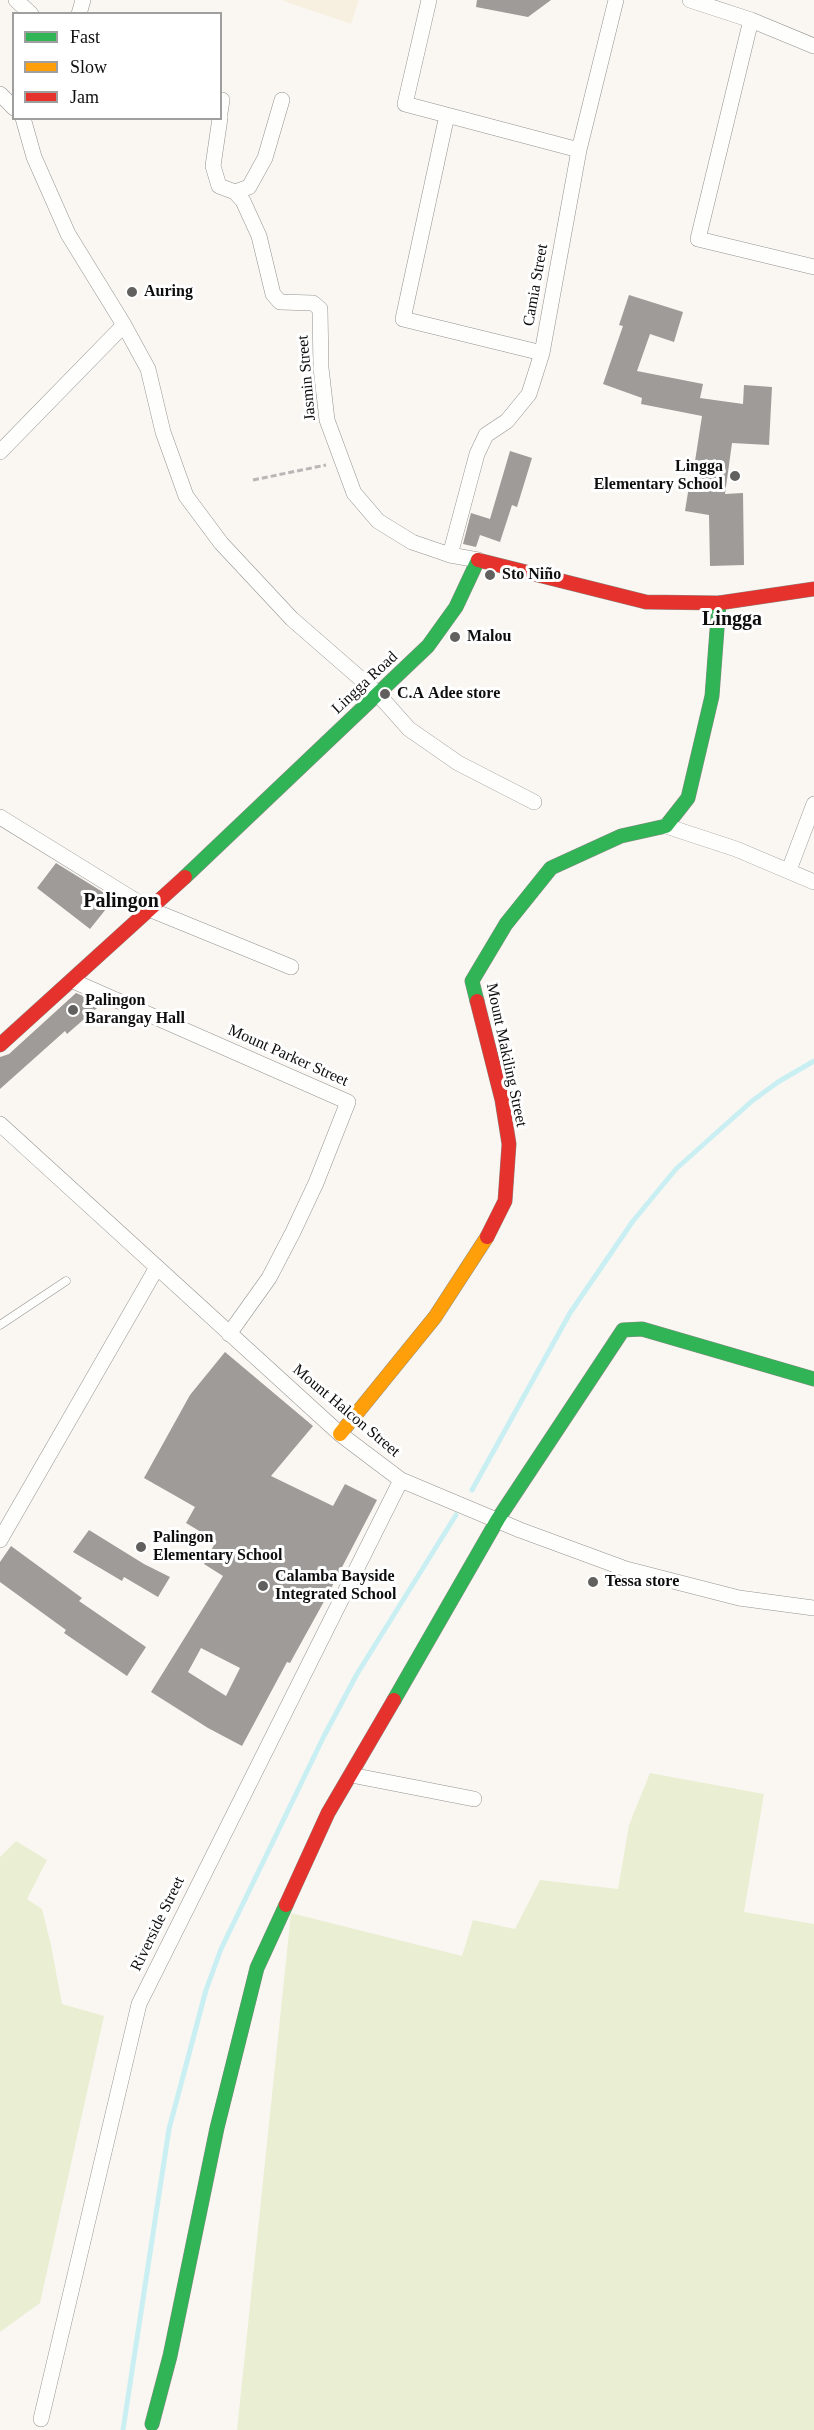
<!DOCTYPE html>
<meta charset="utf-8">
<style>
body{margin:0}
#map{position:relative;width:814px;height:2430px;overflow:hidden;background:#faf7f2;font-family:"Times New Roman",serif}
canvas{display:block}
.legend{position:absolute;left:12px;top:12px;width:210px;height:108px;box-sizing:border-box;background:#fff;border:2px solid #9f9f9f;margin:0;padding:8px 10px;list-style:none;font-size:18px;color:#0e0e0e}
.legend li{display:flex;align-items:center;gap:12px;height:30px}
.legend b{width:30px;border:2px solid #9f9f9f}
</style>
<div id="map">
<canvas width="814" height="2430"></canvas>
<ul class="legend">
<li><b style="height:8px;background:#30b455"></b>Fast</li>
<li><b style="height:8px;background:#ff9f0a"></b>Slow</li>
<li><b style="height:8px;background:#e5322d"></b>Jam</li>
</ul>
</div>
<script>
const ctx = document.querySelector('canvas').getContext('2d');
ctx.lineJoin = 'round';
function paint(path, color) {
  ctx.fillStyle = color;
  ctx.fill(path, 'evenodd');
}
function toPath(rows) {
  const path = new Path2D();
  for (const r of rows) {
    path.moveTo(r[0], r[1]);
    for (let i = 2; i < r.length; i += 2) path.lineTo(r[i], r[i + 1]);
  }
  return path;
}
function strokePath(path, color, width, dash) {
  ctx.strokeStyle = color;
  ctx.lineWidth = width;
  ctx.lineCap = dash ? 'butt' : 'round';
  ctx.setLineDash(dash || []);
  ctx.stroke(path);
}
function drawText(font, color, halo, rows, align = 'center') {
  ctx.font = font + ' "Times New Roman",serif';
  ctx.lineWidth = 6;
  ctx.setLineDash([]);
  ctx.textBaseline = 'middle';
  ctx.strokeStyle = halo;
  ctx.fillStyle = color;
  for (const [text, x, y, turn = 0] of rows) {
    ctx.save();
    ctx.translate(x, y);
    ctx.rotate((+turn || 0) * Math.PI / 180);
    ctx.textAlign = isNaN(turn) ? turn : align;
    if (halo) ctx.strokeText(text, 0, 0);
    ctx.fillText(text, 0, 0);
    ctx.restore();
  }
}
const farmland = toPath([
 [281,0,359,0,351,24]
]);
const green = toPath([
 [650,1773,764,1794,744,1912,814,1924,814,2430,237,2430,291,1913,462,1956,473,1920,515,1929,540,1880,618,1889,629,1825],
 [16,1841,47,1860,27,1899,42,1909,51,1945,62,2004,104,2016,40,2303,0,2332,0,1857]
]);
const stream = toPath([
 [472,1490,570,1313,633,1221,676,1169,752,1101,778,1082,814,1061],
 [123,2430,169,2129,206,1990,221,1949,324,1736,357,1674,456,1515]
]);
const building = toPath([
 [477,0,551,0,528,17,476,7],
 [629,295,683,312,674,342,650,334,637,371,703,384,700,398,743,404,744,385,772,387,769,445,732,443,725,494,743,493,744,565,710,566,709,515,685,511,689,486,691,487,702,416,641,404,642,398,603,384,623,326,619,325],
 [510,451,532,458,517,507,512,505,500,542,480,535,476,547,463,544,471,513,490,519],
 [56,863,114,899,90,929,37,888],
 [76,993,90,999,97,1008,67,1034,65,1031,0,1089,0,1057,9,1054],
 [225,1352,313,1426,271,1476,333,1506,345,1484,377,1500,327,1596,290,1663,287,1662,242,1746,208,1728,151,1692,223,1576,204,1564,216,1541,186,1523,195,1507,144,1478,190,1395],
 [201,1648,240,1668,226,1696,188,1672],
 [89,1530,144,1564,170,1577,158,1597,124,1577,122,1581,73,1552],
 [11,1546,82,1598,79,1601,146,1647,127,1676,64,1633,66,1630,0,1582,0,1562]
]);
const path = toPath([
 [253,480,326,465]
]);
const lane = toPath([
 [0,1325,66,1281]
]);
const street = toPath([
 [16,0,31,14],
 [429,0,405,104,579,150],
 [690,0,751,20,814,46],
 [79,14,83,0],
 [751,20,698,239,814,267],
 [0,94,14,108],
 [220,113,222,100],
 [447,115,403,319,542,353],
 [23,118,34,157,68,234,124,325,148,369,163,432,186,496,221,543,292,619,377,693,409,729,458,763,534,802],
 [220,118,213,166,219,186,235,192,249,187,265,158,282,100],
 [235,192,243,201,259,236,273,294,280,302,313,303,320,309,321,368,327,420,354,493,378,521,412,542,450,555,478,560],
 [0,452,124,325],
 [450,555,477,454,486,435,507,421,529,394,542,353,579,150,616,0],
 [0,817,149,909,291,967],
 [666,826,736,849,814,882],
 [789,870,814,804],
 [73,981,348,1102,316,1183,293,1232,269,1278,229,1334],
 [0,1124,340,1434,401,1480,520,1530,626,1569,739,1598,814,1608],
 [0,1540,156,1269],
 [351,1775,474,1799],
 [41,2419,139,2004,401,1480]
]);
const fast = toPath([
 [185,877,428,646,456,607,478,560],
 [477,1001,472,981,506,924,551,868,621,836,666,826,688,798,712,696,719,603],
 [394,1700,498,1519,623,1330,642,1329,814,1379],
 [152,2424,170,2356,217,2128,257,1968,286,1905]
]);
const slow = toPath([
 [340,1434,435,1317,487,1237]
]);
const jam = toPath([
 [478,560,646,602,719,603,814,589],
 [477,1001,502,1100,509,1144,505,1201,487,1237],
 [0,1045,185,877],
 [286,1905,328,1813,394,1700]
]);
const markers = [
 [132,292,6,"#61605e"],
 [735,476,6,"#61605e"],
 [490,575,6,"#61605e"],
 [455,637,6,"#61605e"],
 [385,694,6,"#61605e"],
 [73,1010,6,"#61605e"],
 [141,1547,6,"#61605e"],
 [593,1582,6,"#61605e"],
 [263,1586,6,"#61605e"]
];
const streetNames = [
 ["Camia Street",536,285,-80],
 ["Jasmin Street",307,378,-95],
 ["Lingga Road",365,683,-43],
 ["Mount Makiling Street",506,1055,78],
 ["Mount Parker Street",288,1056,24],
 ["Mount Halcon Street",346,1411,40],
 ["Riverside Street",158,1924,-64]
];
const poiNames = [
 ["Auring",144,292],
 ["Lingga",723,467,"right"],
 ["Elementary School",723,485,"right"],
 ["Sto Niño",502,575],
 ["Malou",467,637],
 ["C.A Adee store",397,694],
 ["Palingon",85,1001],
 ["Barangay Hall",85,1019],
 ["Palingon",153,1538],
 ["Elementary School",153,1556],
 ["Calamba Bayside",275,1577],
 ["Integrated School",275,1595],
 ["Tessa store",605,1582]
];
const quarterNames = [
 ["Lingga",732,620],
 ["Palingon",121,902]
];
paint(farmland, '#f7efdf');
paint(green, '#eaefd3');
strokePath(stream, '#caeff3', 5);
paint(building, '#9e9b98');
strokePath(lane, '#949391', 9);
strokePath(street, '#949391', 16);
strokePath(fast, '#8b8a87', 15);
strokePath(slow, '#8b8a87', 15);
strokePath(jam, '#8b8a87', 15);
strokePath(path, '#b8b7b6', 3, [6, 3]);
strokePath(lane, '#fefefd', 8);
strokePath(street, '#fefefd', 15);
strokePath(fast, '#30b455', 14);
strokePath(slow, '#ff9f0a', 14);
strokePath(jam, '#e5322d', 14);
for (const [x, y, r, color] of markers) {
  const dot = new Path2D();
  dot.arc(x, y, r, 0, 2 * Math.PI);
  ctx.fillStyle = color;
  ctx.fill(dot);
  strokePath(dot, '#fff', 2);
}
drawText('16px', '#0e0e0e', '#fff', streetNames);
drawText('bold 16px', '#0e0e0e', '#fff', poiNames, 'left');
drawText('bold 20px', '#0e0e0e', '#fff', quarterNames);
</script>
